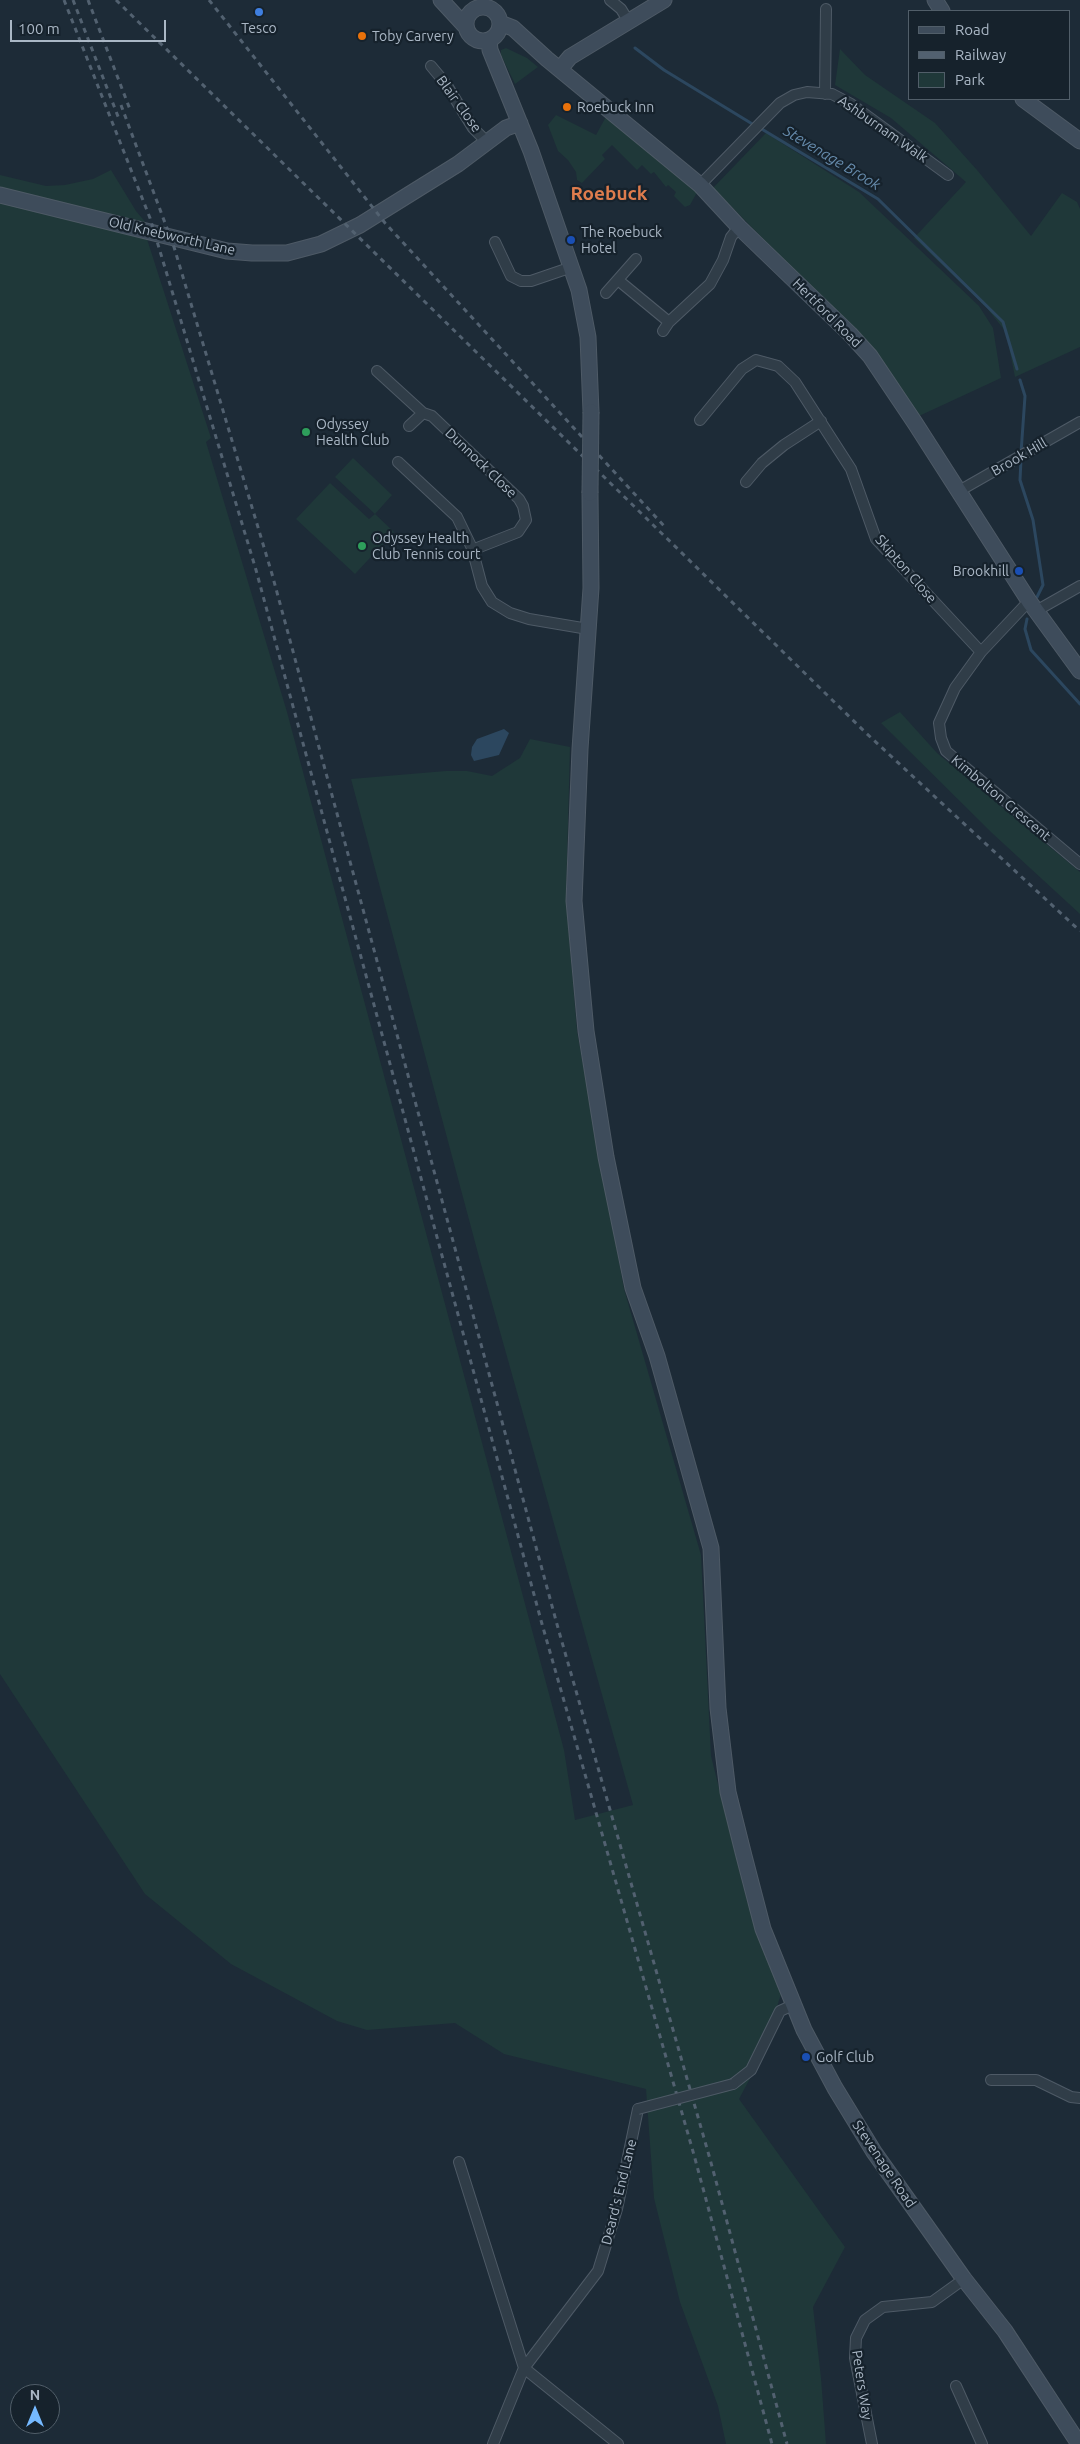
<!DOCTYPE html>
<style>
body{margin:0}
#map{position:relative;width:1080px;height:2444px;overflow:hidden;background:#1d2b37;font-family:Ubuntu,sans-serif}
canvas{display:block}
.legend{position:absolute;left:908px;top:10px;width:162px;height:90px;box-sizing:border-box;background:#16222c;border:1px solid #515e69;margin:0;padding:6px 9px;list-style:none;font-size:15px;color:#aab7c5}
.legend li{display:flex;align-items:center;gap:10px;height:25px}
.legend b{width:25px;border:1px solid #515e69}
.north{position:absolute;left:10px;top:2384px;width:50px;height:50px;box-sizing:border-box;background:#16222c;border:1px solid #515e69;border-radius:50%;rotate:0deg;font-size:14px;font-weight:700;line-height:20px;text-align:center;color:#aab7c5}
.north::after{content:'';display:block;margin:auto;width:18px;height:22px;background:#75b9ff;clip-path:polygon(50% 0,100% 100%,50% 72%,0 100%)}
.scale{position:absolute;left:10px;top:20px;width:156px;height:22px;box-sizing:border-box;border:2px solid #aab7c5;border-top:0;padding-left:6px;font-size:15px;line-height:18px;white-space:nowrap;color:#aab7c5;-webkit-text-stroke:4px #16222c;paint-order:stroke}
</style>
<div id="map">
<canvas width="1080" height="2444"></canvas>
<ul class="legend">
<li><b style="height:6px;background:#3e4c5b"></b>Road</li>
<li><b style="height:6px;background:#526170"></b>Railway</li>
<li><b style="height:14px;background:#1f3839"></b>Park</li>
</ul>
<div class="north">N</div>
<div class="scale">100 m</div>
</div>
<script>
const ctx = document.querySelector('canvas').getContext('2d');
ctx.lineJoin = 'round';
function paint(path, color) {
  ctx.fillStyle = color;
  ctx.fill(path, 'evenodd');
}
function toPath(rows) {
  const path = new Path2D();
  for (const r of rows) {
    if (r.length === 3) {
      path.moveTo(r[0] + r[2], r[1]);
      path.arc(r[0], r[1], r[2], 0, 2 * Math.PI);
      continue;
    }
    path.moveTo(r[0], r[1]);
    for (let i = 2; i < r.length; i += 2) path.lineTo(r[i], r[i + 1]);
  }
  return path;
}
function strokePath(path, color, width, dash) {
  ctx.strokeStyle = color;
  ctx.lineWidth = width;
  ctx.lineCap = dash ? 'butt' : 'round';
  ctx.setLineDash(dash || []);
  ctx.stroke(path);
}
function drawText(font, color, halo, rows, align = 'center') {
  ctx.font = font + ' Ubuntu,sans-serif';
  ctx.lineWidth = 4.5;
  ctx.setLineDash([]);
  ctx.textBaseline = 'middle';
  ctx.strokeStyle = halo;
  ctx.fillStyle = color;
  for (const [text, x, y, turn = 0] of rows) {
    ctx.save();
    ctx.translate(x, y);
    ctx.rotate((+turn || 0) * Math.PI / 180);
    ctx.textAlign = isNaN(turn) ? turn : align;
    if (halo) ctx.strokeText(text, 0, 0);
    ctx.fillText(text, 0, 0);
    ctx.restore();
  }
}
const green = toPath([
 [506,48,527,58,538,67,515,84,501,55,501,50],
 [840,49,865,75,935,123,977,170,1031,236,1062,193,1077,202,1080,209,1080,347,1015,377,1006,332,986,307,914,238,966,182,891,118,835,85],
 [608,113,700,187,690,205,685,207,674,196,676,192,668,185,666,187,654,172,651,174,642,165,637,170,612,145,602,155,605,159,582,183,577,180,576,172,568,160,558,151,548,125,556,115,596,135],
 [766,133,859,192,979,306,993,328,1001,378,919,416,880,357,713,188],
 [111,170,136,211,147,224,0,191,0,175,46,186,65,185,93,179],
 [0,200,146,236,211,438,206,442,287,712,564,1750,575,1820,633,1805,479,1257,351,779,446,771,467,771,492,776,520,758,530,739,570,747,566,899,577,1031,624,1289,701,1555,711,1756,747,1901,781,1994,761,2058,739,2099,845,2247,813,2307,821,2378,826,2444,726,2444,718,2406,680,2302,654,2198,646,2089,504,2054,455,2023,367,2030,337,2021,231,1964,145,1894,0,1674],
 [353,458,392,495,375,514,394,532,355,574,296,519,330,483,369,519,375,514,335,477],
 [900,712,937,753,1080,872,1080,914,992,833,881,723]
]);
const water = toPath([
 [504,729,509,733,499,755,474,761,471,755,472,747,477,739]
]);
const stream = toPath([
 [635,48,664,70,754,125],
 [760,128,878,199,1003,322,1017,369],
 [1020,380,1025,396,1021,453],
 [1021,459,1020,480,1033,520,1043,585,1037,597],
 [1027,619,1025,629,1031,650,1080,704]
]);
const street = toPath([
 [610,0,621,9,629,22],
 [431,66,446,84,473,128,488,143],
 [825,94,826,9],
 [700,185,780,103,794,95,807,92,832,94,851,104,948,175],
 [495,242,511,276,521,281,531,281,572,267],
 [618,280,669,322],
 [606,293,636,259],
 [663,331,669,322,710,284,723,260,731,237,739,227],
 [377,371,423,413,432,416,519,499,523,506,526,520,518,532,472,550],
 [700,420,742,369,756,360,778,366,795,382,851,469,876,539,981,652],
 [409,426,423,413],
 [398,462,457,517,472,548,482,586,492,602,510,613,529,619,588,629],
 [746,482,762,463,784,445,821,421],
 [959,491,1080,422],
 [1029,601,981,652,955,688,939,723,941,738,946,751,1080,864],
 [1036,611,1080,586],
 [991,2080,1036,2080,1071,2097,1080,2098],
 [733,2084,751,2070,780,2011,793,2005],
 [459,2162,524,2368,618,2444],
 [956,2386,982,2444],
 [493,2444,524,2368,598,2271,617,2209,638,2109],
 [872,2444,855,2358,856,2338,865,2320,883,2307,932,2302,964,2279]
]);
const secondary = toPath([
 [441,0,465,26],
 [935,0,942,11],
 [483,24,17],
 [500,23,513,28,547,59,700,185,739,227,850,334,870,356,915,423,1029,601,1080,671],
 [489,40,490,50,531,151,579,290,588,337,591,412],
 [560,69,570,57,664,0],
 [1023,99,1080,141],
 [0,195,227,251,252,253,287,253,321,244,360,225,458,164,506,128,520,123],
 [590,493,591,588,580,749,574,901,586,1031,606,1157,633,1288,657,1356,711,1548,718,1708,728,1792,744,1856,763,1929,804,2030,835,2088,874,2152,964,2279,1005,2331,1079,2444]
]);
const rail = toPath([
 [64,0,150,218,256,570,542,1624,694,2155,772,2444],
 [73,0,119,119],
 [88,0,131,112],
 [116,0,866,733,1080,931],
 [209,0,385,223,665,527],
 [121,105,174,247,272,574,558,1628,710,2159,787,2444]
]);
const streetBridge = toPath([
 [638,2109,733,2084]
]);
const secondaryBridge = toPath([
 [590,493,591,412]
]);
const markers = [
 [259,12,5,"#3f7fe0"],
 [362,36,5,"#e8710a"],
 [567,107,5,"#e8710a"],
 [571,240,5,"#1a4fb4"],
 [306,432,5,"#2e9e5b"],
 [362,546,5,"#2e9e5b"],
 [1019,571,5,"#1a4fb4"],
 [806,2057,5,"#1a4fb4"]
];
const poiNames = [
 ["Tesco",259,28,"center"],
 ["Toby Carvery",372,36],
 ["Roebuck Inn",577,107],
 ["The Roebuck",581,232],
 ["Hotel",581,248],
 ["Odyssey",316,424],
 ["Health Club",316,440],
 ["Odyssey Health",372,538],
 ["Club Tennis court",372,554],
 ["Brookhill",1009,571,"right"],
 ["Golf Club",816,2057]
];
const streetNames = [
 ["Blair Close",459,104,54],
 ["Ashburnam Walk",883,129,35],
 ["Old Knebworth Lane",172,236,13],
 ["Hertford Road",827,313,45],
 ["Brook Hill",1019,457,-30],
 ["Dunnock Close",481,463,44],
 ["Skipton Close",906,569,49],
 ["Kimbolton Crescent",1001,798,40],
 ["Stevenage Road",884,2164,56],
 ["Deard's End Lane",619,2192,-76],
 ["Peters Way",862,2385,81]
];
const waterNames = [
 ["Stevenage Brook",832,158,31]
];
const districtNames = [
 ["Roebuck",609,194]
];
paint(green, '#1f3839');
paint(water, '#2c475f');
strokePath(stream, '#2c475f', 3);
strokePath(street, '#4e5a66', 12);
strokePath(secondary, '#4e5a66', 17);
strokePath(street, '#303d48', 10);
strokePath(secondary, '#3e4c5b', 15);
strokePath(rail, '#526170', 3, [5, 5]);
strokePath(streetBridge, '#4e5a66', 12, []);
strokePath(secondaryBridge, '#4e5a66', 17, []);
strokePath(streetBridge, '#303d48', 10);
strokePath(secondaryBridge, '#3e4c5b', 15);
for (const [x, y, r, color] of markers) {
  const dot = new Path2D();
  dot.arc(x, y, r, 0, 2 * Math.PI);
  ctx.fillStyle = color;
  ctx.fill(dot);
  strokePath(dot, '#16222c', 2);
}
drawText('14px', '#aab7c5', '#16222c', poiNames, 'left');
drawText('14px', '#aab7c5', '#16222c', streetNames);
drawText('italic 15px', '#678cad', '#16222c', waterNames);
drawText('bold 19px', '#de7c4d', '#16222c', districtNames);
</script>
